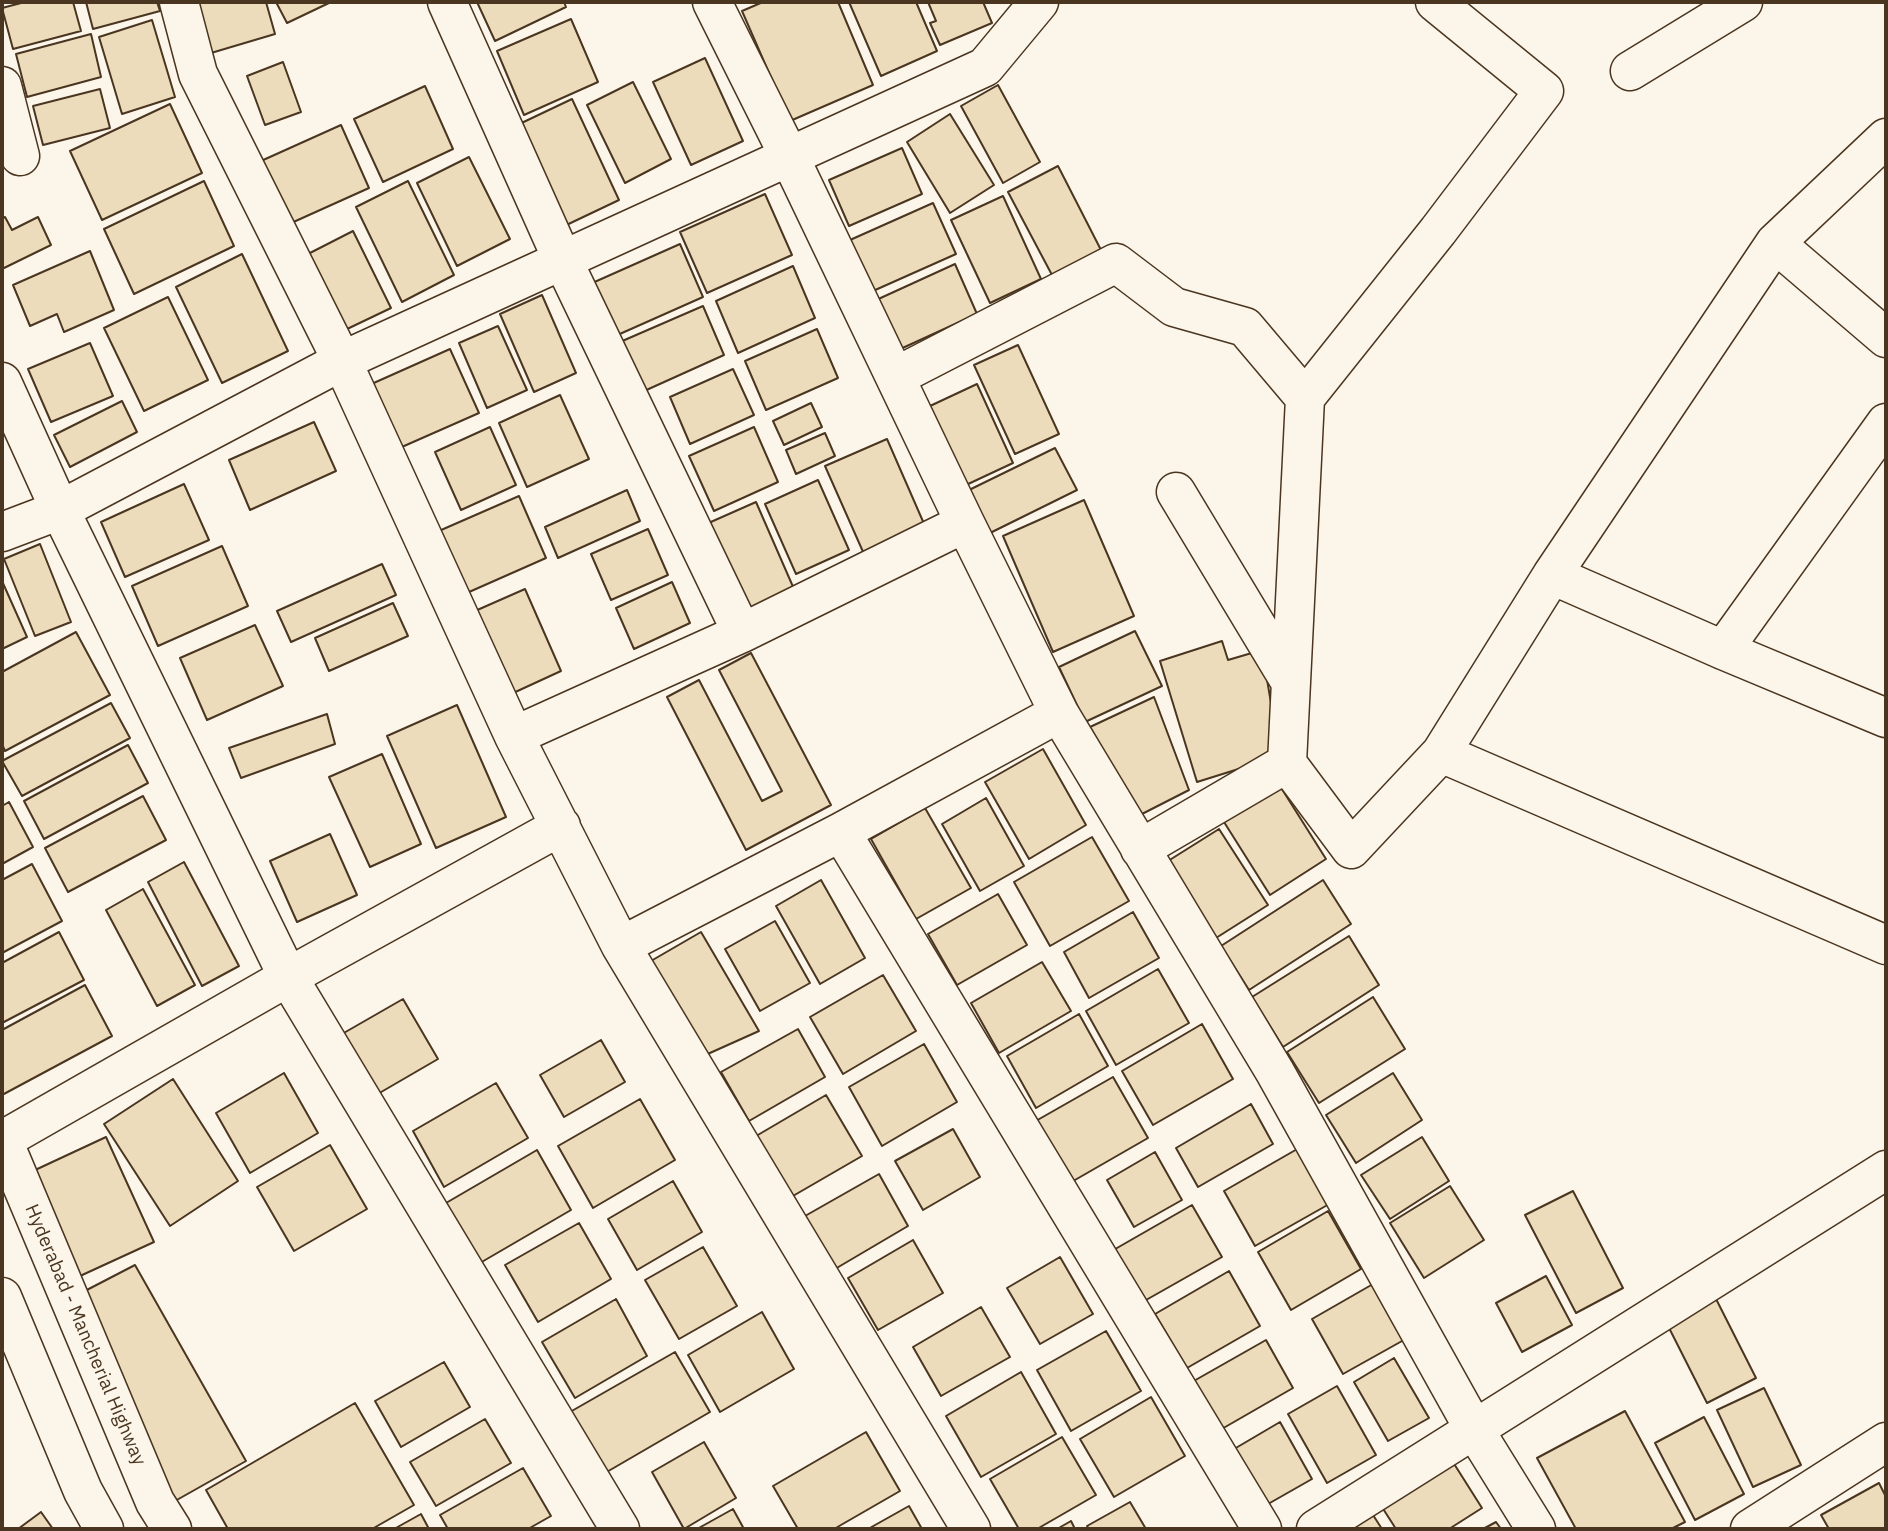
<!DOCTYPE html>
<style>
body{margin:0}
#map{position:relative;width:1888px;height:1531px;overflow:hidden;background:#fbf6e9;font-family:"IBM Plex Sans",sans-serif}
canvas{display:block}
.frame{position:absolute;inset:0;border:4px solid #4a3520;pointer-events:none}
</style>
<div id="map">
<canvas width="1888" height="1531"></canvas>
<div class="frame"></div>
</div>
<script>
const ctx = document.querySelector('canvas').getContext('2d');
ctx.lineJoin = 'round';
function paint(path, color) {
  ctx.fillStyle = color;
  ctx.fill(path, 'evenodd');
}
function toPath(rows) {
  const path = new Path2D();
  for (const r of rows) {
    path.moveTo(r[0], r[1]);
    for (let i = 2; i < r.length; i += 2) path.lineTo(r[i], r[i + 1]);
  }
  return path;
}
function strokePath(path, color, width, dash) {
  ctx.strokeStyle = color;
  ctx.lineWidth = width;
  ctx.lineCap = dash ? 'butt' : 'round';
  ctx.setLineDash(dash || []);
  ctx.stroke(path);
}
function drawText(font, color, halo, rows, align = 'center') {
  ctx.font = font + ' "IBM Plex Sans",sans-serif';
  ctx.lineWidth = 5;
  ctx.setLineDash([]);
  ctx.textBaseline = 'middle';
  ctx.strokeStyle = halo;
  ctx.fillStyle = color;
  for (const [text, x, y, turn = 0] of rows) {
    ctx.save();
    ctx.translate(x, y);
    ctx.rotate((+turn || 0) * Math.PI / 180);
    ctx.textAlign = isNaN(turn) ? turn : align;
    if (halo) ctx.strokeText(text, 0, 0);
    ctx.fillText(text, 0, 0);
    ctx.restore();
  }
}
const building = toPath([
 [25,2,73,2,81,31,13,49,2,8,25,2],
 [86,2,157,2,160,11,93,29,86,2],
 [196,2,266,2,275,34,211,53,196,2],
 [276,2,331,2,287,23,276,2],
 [477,2,564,2,566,7,495,41,477,2],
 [763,2,838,2,873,85,790,121,742,11,763,2],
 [849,2,916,2,937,51,881,76,849,2],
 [928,2,983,2,992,23,940,45,930,23,936,21,928,2],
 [571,19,598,82,524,115,497,51,571,19],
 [152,20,175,97,122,114,99,37,152,20],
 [91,34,101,77,27,97,16,54,91,34],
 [705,58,743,141,691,165,653,82,705,58],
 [283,62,301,112,265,125,247,76,283,62],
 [633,82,671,159,625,183,587,105,633,82],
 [998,85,1040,162,1003,183,961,106,998,85],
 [425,86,453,149,383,182,354,119,425,86],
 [100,89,110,128,43,145,33,106,100,89],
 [572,99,619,200,558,229,511,128,572,99],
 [170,104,202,173,102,220,70,151,170,104],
 [950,114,994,185,950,213,907,142,950,114],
 [341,125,369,188,289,224,261,161,341,125],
 [902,148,922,194,849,226,829,180,902,148],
 [469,157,510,239,457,266,417,183,469,157],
 [1058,166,1101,250,1052,275,1008,192,1058,166],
 [204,181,234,246,134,294,104,229,204,181],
 [408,181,454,275,402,302,356,207,408,181],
 [765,194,792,255,707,293,680,232,765,194],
 [1003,196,1041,279,990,303,951,220,1003,196],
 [933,203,956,254,873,291,850,240,933,203],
 [5,217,12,230,38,217,51,245,2,269,2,219,5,217],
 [353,231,391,308,345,330,308,254,353,231],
 [680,244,703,297,613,337,590,284,680,244],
 [90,251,114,310,64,332,57,314,30,326,13,285,90,251],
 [242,254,288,351,222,383,176,287,242,254],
 [955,264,977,314,896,351,874,301,955,264],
 [793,266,815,318,738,353,716,301,793,266],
 [542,295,576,373,534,392,500,314,542,295],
 [168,297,208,380,144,411,104,328,168,297],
 [703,306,724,355,642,392,620,342,703,306],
 [498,326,527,390,487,408,459,343,498,326],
 [817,329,838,378,766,410,745,361,817,329],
 [90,343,113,396,51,422,28,369,90,343],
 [1018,345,1059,434,1015,454,974,365,1018,345],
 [450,349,479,413,395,450,367,386,450,349],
 [733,369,754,415,690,444,670,397,733,369],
 [977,384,1013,463,966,485,930,406,977,384],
 [560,395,589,459,527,487,499,423,560,395],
 [122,401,137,432,70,467,54,435,122,401],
 [811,403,822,427,784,445,773,421,811,403],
 [314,422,336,471,250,510,229,460,314,422],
 [490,427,516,485,461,510,435,452,490,427],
 [754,427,778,482,714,511,689,456,754,427],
 [825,433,835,456,796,474,786,450,825,433],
 [887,439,925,526,864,554,825,466,887,439],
 [1055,448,1077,490,990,533,969,490,1055,448],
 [818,480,849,550,796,574,765,504,818,480],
 [184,484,209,540,125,577,101,522,184,484],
 [627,490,640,521,558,558,545,527,627,490],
 [519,496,546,558,460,596,432,534,519,496],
 [1084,500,1134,616,1053,652,1003,536,1084,500],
 [756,502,794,589,742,612,704,525,756,502],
 [648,529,668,575,611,600,591,554,648,529],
 [40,544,71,622,35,636,4,559,40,544],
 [222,546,248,606,158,646,132,586,222,546],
 [382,564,396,595,291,642,277,611,382,564],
 [2,581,27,637,2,649,2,581],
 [672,582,690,623,634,649,616,608,672,582],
 [525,589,561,671,511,694,475,611,525,589],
 [393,603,408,636,329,671,315,638,393,603],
 [255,625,283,686,207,720,180,658,255,625],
 [1135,631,1162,686,1085,722,1059,667,1135,631],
 [76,632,110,695,5,751,2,744,2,672,76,632],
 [1222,641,1228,660,1262,650,1280,756,1197,782,1160,661,1222,641],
 [751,653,831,805,746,850,667,697,699,680,762,801,782,791,719,670,751,653],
 [1154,697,1189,790,1140,815,1090,727,1154,697],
 [111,703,130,738,22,796,2,761,111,703],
 [457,705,506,817,436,848,387,736,457,705],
 [327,714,335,744,241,778,229,748,327,714],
 [128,745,148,783,44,839,24,801,128,745],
 [1043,749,1086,825,1029,859,985,782,1043,749],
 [382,754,421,844,370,867,329,777,382,754],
 [1280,786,1326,859,1270,895,1224,822,1280,786],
 [143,796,166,840,68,892,45,848,143,796],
 [986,798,1024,866,980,891,942,824,986,798],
 [9,802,33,847,2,864,2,806,9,802],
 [925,808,971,888,916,919,871,839,925,808],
 [1219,829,1268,905,1216,938,1168,861,1219,829],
 [330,834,357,895,297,922,270,861,330,834],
 [1092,837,1129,901,1050,946,1014,882,1092,837],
 [184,862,239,966,202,986,148,882,184,862],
 [32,864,62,921,2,953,2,880,32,864],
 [821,880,865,958,820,984,776,906,821,880],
 [1323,880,1351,924,1249,990,1221,946,1323,880],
 [143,889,195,985,157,1006,106,910,143,889],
 [998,894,1027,945,957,985,928,934,998,894],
 [1133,912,1159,958,1089,998,1064,952,1133,912],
 [775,921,810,983,760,1011,725,949,775,921],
 [59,932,84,980,2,1023,2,963,59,932],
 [701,932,759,1031,701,1057,644,965,701,932],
 [1349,936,1379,985,1283,1047,1252,997,1349,936],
 [1042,962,1071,1011,999,1053,971,1003,1042,962],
 [1158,969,1189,1023,1116,1065,1086,1011,1158,969],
 [883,975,916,1031,843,1074,810,1017,883,975],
 [85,985,112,1036,2,1095,2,1030,85,985],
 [1373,997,1405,1049,1319,1103,1287,1052,1373,997],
 [403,999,438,1059,376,1095,342,1034,403,999],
 [1079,1014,1108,1066,1036,1108,1007,1056,1079,1014],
 [1202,1024,1233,1079,1153,1125,1122,1071,1202,1024],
 [798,1029,825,1077,749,1121,721,1072,798,1029],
 [601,1040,625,1082,564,1117,540,1075,601,1040],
 [924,1044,957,1102,882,1146,849,1087,924,1044],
 [284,1073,318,1133,250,1173,216,1113,284,1073],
 [1393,1073,1422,1120,1356,1163,1326,1115,1393,1073],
 [1113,1077,1148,1138,1068,1184,1034,1122,1113,1077],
 [173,1079,238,1181,170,1226,104,1124,173,1079],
 [496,1083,528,1138,444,1187,413,1131,496,1083],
 [826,1095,862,1156,786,1200,751,1139,826,1095],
 [640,1099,675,1160,593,1208,558,1146,640,1099],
 [1251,1104,1273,1144,1198,1187,1176,1148,1251,1104],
 [953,1129,980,1177,923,1210,895,1161,953,1129],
 [106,1137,154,1242,80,1276,33,1171,106,1137],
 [1422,1137,1449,1181,1390,1219,1361,1175,1422,1137],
 [330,1145,367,1209,294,1251,257,1187,330,1145],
 [1299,1148,1331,1203,1255,1246,1224,1191,1299,1148],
 [537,1150,571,1210,480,1263,446,1203,537,1150],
 [1155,1152,1182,1200,1134,1227,1107,1180,1155,1152],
 [879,1174,908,1226,835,1269,805,1216,879,1174],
 [673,1181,702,1232,637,1270,608,1219,673,1181],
 [1450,1186,1484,1240,1424,1278,1390,1223,1450,1186],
 [1573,1191,1623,1288,1576,1313,1525,1215,1573,1191],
 [1192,1205,1222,1257,1139,1304,1110,1252,1192,1205],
 [1328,1211,1361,1269,1291,1310,1258,1252,1328,1211],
 [579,1223,611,1279,538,1322,505,1265,579,1223],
 [913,1240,943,1293,878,1330,848,1278,913,1240],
 [703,1247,737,1306,679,1339,645,1280,703,1247],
 [1060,1257,1093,1314,1040,1344,1007,1288,1060,1257],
 [135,1265,246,1461,175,1501,81,1293,135,1265],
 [1229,1271,1260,1326,1187,1368,1155,1314,1229,1271],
 [1546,1276,1572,1325,1522,1352,1496,1303,1546,1276],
 [1380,1280,1411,1336,1343,1374,1312,1319,1380,1280],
 [1712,1291,1756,1378,1707,1403,1663,1316,1712,1291],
 [616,1299,647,1356,575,1398,542,1342,616,1299],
 [981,1307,1010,1357,941,1396,913,1347,981,1307],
 [762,1312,794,1369,720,1412,688,1355,762,1312],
 [1106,1331,1141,1391,1071,1431,1037,1370,1106,1331],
 [1266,1340,1293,1388,1220,1430,1192,1382,1266,1340],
 [675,1352,710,1412,605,1473,570,1412,675,1352],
 [1394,1358,1429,1418,1388,1441,1354,1382,1394,1358],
 [444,1362,470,1407,401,1447,375,1401,444,1362],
 [1021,1372,1056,1434,981,1477,946,1416,1021,1372],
 [1337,1386,1376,1455,1327,1483,1288,1414,1337,1386],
 [1764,1388,1801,1465,1753,1487,1717,1410,1764,1388],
 [1151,1397,1185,1456,1114,1497,1080,1439,1151,1397],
 [355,1403,414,1505,372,1529,228,1529,206,1490,355,1403],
 [1625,1411,1685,1522,1671,1529,1576,1529,1537,1458,1625,1411],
 [1704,1417,1744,1494,1695,1520,1655,1443,1704,1417],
 [485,1419,511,1463,436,1506,410,1462,485,1419],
 [1280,1422,1312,1479,1261,1508,1229,1452,1280,1422],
 [866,1432,900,1491,834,1529,798,1529,773,1486,866,1432],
 [1062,1437,1096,1495,1037,1529,1019,1529,990,1479,1062,1437],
 [704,1442,736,1498,684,1529,652,1472,704,1442],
 [1451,1459,1482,1508,1449,1529,1396,1529,1380,1504,1451,1459],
 [523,1468,551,1516,528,1529,448,1529,440,1515,523,1468],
 [1879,1483,1886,1497,1886,1529,1829,1529,1821,1515,1879,1483],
 [1130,1502,1146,1529,1089,1529,1087,1526,1130,1502],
 [909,1506,922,1529,868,1529,909,1506],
 [733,1509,744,1529,697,1529,733,1509],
 [41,1512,53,1529,18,1529,41,1512],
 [421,1514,429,1529,394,1529,421,1514],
 [1373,1515,1382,1529,1351,1529,1373,1515],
 [1071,1521,1075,1529,1057,1529,1071,1521],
 [1496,1522,1501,1529,1483,1529,1496,1522]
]);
const minor = toPath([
 [179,2,198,74,342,361,514,736,621,946,971,1529],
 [447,2,563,261,742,633],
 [712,2,790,158,965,523,1059,713,1275,1072,1474,1429,1536,1529],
 [1630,71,1743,2],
 [2,86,20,156],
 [1775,243,1886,338],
 [897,376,1116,263,1174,307,1245,327,1305,398,1438,231,1544,91,1435,2],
 [2,382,60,510,288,977,620,1529],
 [1176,492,1291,683],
 [2,532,60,510,342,361,985,67,1039,2],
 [1552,575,1723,650,1886,718],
 [1723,650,1886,423],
 [514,736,742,633,965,523],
 [1441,753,1886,945],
 [1287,763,1305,398],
 [841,832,1262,1529],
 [1140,849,1287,763,1351,849,1441,753,1552,575,1775,243,1886,138],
 [621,946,841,832,1059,713],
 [3,1140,288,977,561,826],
 [1316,1529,1886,1170],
 [1750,1529,1886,1442]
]);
const major = toPath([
 [2,1138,155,1502,172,1529],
 [2,1297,83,1491,104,1529]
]);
const streetNames = [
 ["Hyderabad - Mancherial Highway",85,1335,67]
];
paint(building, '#ecdcbc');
strokePath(building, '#4a3520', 2);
strokePath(minor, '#4a3520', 41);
strokePath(major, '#4a3520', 41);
strokePath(minor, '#fbf6e9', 38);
strokePath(major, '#fbf6e9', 38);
drawText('19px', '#4a3520', '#fbf6e9', streetNames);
</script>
